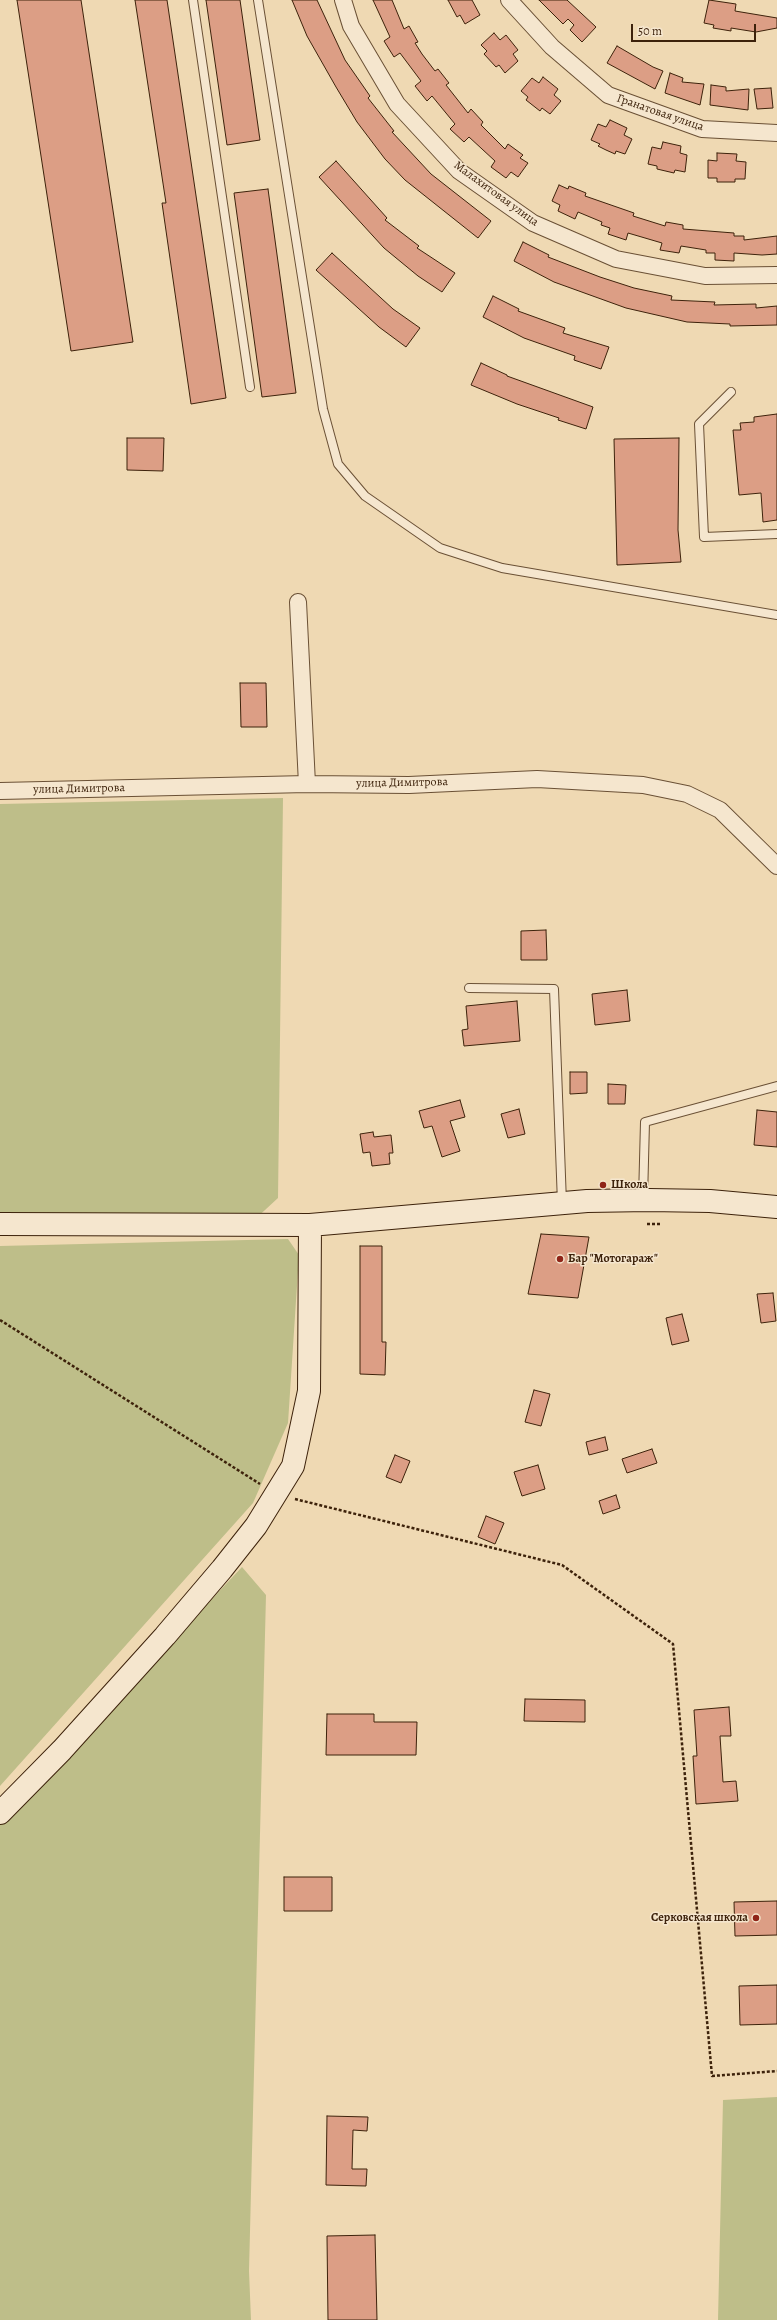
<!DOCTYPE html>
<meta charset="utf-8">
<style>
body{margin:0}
#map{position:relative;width:777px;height:2320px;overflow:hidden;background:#efd9b3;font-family:Alegreya,serif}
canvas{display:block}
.scale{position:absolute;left:631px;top:24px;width:125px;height:18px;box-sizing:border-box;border:2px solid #3d220b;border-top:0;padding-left:5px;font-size:12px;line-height:14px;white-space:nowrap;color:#3d220b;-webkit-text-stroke:3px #f5e6ce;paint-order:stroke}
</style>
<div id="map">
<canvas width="777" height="2320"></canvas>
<div class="scale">50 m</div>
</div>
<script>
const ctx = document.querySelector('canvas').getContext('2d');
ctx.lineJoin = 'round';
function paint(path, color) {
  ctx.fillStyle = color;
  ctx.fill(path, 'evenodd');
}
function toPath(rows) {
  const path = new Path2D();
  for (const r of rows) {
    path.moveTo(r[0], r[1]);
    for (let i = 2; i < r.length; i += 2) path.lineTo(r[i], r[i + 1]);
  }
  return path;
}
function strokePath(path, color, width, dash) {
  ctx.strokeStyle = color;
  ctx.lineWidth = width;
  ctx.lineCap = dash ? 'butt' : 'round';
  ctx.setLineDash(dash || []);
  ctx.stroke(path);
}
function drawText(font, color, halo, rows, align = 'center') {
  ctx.font = font + ' Alegreya,serif';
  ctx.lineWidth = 3;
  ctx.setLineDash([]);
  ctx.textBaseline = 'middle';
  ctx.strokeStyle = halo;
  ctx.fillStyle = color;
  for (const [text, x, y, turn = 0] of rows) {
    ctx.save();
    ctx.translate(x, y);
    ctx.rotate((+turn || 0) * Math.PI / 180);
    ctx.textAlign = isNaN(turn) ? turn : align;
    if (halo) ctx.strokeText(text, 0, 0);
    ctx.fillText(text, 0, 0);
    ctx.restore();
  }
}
const green = toPath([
 [283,798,278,1198,252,1222,0,1216,0,804],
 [288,1239,299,1255,288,1423,253,1503,0,1786,0,1246],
 [242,1567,266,1595,249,2271,251,2320,0,2320,0,1824],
 [777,2097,777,2320,718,2320,723,2100]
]);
const building = toPath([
 [17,0,81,0,133,342,71,351,17,0],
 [135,0,167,0,226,398,191,404,162,203,166,203,135,0],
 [206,0,240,0,260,140,227,145,206,0],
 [292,0,317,0,345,60,370,96,368,98,394,131,392,132,431,174,491,221,478,238,405,180,385,159,357,122,336,87,307,36,292,0],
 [373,0,392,0,404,29,409,26,418,42,415,43,422,54,435,71,438,69,449,83,446,85,468,113,471,109,483,122,481,125,505,149,508,144,523,155,520,158,528,163,518,177,511,172,506,178,491,167,495,161,469,137,464,142,450,129,455,124,432,96,427,101,415,86,421,81,400,53,394,57,384,41,390,37,373,0],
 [448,0,472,0,480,15,465,24,460,15,457,17,448,0],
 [539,0,567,0,596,27,582,42,570,30,574,25,568,19,563,24,539,0],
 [709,0,736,4,735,11,777,18,777,28,756,32,731,28,731,31,713,28,714,25,704,23,709,0],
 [494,33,500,40,506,35,518,50,513,54,518,61,505,73,499,65,496,67,484,54,487,51,481,45,494,33],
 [617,46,653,67,663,71,655,89,607,63,617,46],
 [670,73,683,78,682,82,704,84,700,105,665,93,670,73],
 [543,77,558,89,554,95,561,101,550,114,542,108,540,111,526,100,528,97,521,91,532,78,539,83,543,77],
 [711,85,726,87,726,91,749,89,748,110,710,105,711,85],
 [771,88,773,108,757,109,754,89,771,88],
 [610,120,627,128,624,135,632,139,625,154,616,151,615,154,606,150,598,146,600,144,591,140,598,124,606,127,610,120],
 [663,142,681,146,680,153,687,155,685,172,675,170,674,173,657,169,657,166,648,164,652,147,661,149,663,142],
 [717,153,737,154,736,161,746,162,745,179,735,179,735,182,717,182,717,178,708,178,708,160,717,161,717,153],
 [336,161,387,218,385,220,419,246,417,248,455,273,442,292,418,276,384,248,319,177,336,161],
 [559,185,568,189,569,186,586,193,585,196,634,213,633,216,665,226,666,222,683,225,683,229,734,233,734,236,744,236,744,240,777,236,777,254,762,255,734,253,734,261,715,260,715,253,706,253,706,250,681,246,679,253,660,250,662,243,628,233,626,240,608,234,610,228,601,225,602,222,578,212,575,219,558,211,560,205,552,201,559,185],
 [268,189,296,393,262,397,234,193,268,189],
 [523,242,549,255,548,257,600,277,634,288,672,296,671,300,715,302,714,305,756,304,756,308,777,306,777,325,730,326,730,324,687,322,626,308,554,282,514,261,523,242],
 [332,253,393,309,420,328,406,347,379,327,316,270,332,253],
 [493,296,519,309,518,311,565,328,563,333,609,347,601,369,574,360,575,356,524,338,483,317,493,296],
 [481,363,507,375,507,376,593,407,586,429,558,420,559,418,517,404,471,385,481,363],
 [777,414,777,520,763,522,761,493,739,495,733,430,741,430,740,423,754,422,754,417,777,414],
 [127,438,164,438,163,471,127,470,127,438],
 [679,438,678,530,681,562,617,565,614,439,679,438],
 [240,683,266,683,267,727,241,727,240,683],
 [546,930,547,960,521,960,521,931,546,930],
 [627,990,630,1021,595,1025,592,994,627,990],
 [517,1001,520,1041,464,1046,462,1030,468,1029,466,1006,517,1001],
 [570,1072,587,1072,587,1093,570,1094,570,1072],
 [608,1084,626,1085,625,1104,608,1104,608,1084],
 [460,1100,465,1117,450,1121,460,1151,442,1157,432,1126,424,1128,419,1111,460,1100],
 [519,1109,525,1134,508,1138,501,1114,519,1109],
 [757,1110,777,1112,777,1147,754,1145,757,1110],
 [373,1132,374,1137,391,1135,393,1153,389,1153,390,1164,372,1166,370,1152,363,1153,360,1134,373,1132],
 [541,1234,589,1237,578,1298,528,1294,541,1234],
 [360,1246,382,1246,382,1342,386,1342,385,1375,360,1374,360,1246],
 [773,1293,776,1321,761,1323,757,1294,773,1293],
 [682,1314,689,1341,672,1345,666,1318,682,1314],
 [534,1390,550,1394,541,1426,525,1422,534,1390],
 [605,1437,608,1450,589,1455,586,1442,605,1437],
 [652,1449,657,1463,627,1473,622,1459,652,1449],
 [395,1455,410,1461,401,1483,386,1477,395,1455],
 [538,1465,545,1489,522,1496,514,1472,538,1465],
 [616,1495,620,1508,603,1514,599,1501,616,1495],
 [486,1516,504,1523,495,1544,478,1537,486,1516],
 [525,1699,585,1700,585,1722,524,1721,525,1699],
 [729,1707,731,1736,720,1736,723,1782,736,1781,738,1801,696,1804,693,1756,697,1756,694,1710,729,1707],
 [327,1714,374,1714,374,1722,417,1722,416,1755,326,1755,327,1714],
 [284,1877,332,1877,332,1911,284,1911,284,1877],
 [777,1901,777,1935,735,1936,734,1902,777,1901],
 [777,1985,777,2024,740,2025,739,1986,777,1985],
 [327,2116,368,2117,367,2131,353,2130,352,2169,367,2169,366,2186,326,2185,327,2116],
 [375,2235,377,2320,328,2320,327,2236,375,2235]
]);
const path = toPath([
 [647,1224,660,1224],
 [0,1320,260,1484],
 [295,1499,562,1565,673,1644,712,2076,777,2071]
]);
const lane = toPath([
 [193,0,250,387],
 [258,0,323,409,338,464,365,496,440,548,502,568,777,615],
 [731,392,699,424,704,537,777,534],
 [469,988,554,989,562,1203],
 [643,1199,645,1122,777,1086]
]);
const street = toPath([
 [343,0,351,26,397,104,459,171,533,223,616,259,705,276,777,275],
 [509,0,552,47,608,95,702,129,777,133],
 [298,602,307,784],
 [0,791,307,784,409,785,537,779,643,785,687,794,720,810,777,866]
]);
const secondary = toPath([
 [0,1224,310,1225,587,1201,649,1200,710,1201,777,1207],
 [0,1813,62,1750,165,1636,222,1569,256,1526,293,1466,309,1391,310,1225]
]);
const markers = [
 [603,1185,4,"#8f2418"],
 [560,1259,4,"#8f2418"],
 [756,1918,4,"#8f2418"]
];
const streetNames = [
 ["Гранатовая улица",660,113,19],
 ["Малахитовая улица",496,194,36],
 ["улица Димитрова",402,783,-1],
 ["улица Димитрова",79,789,-1]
];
const poiNames = [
 ["Школа",611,1185],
 ["Бар \"Мотогараж\"",568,1259],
 ["Серковская школа",748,1918,"right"]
];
paint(green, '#bebe89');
paint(building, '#dc9e85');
strokePath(building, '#3d220b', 1);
strokePath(lane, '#6a5035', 10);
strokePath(street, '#6a5035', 18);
strokePath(secondary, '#3d220b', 24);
strokePath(path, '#3d220b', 2.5, [3, 2]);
strokePath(lane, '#f5e6ce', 8);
strokePath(street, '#f5e6ce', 16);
strokePath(secondary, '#f5e6ce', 22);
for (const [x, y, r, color] of markers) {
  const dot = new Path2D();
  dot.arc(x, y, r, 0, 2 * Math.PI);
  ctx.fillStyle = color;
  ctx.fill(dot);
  strokePath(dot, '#f5e6ce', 1.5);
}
drawText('12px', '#3d220b', '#f5e6ce', streetNames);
drawText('bold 12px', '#3d220b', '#f5e6ce', poiNames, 'left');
</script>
